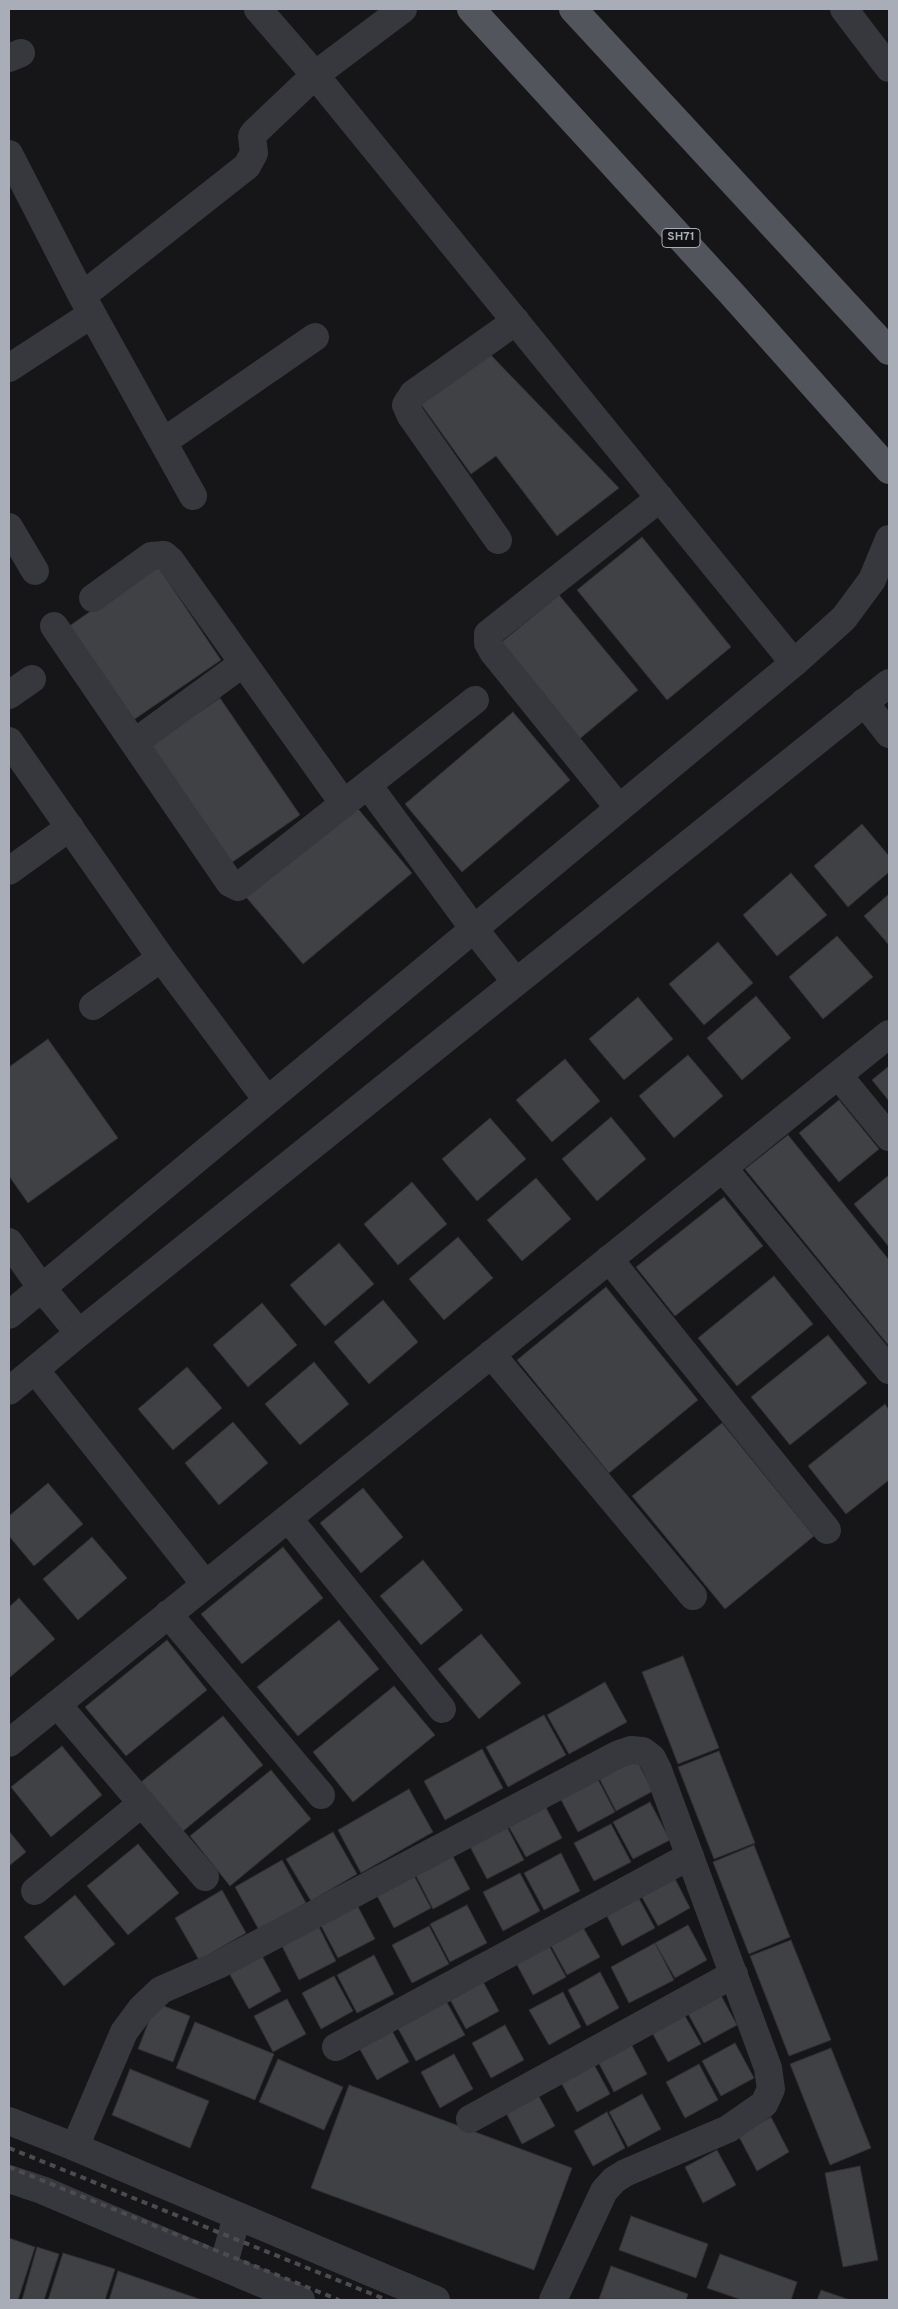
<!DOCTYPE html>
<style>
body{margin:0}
#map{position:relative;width:898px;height:2309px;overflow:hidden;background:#161618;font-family:Overpass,sans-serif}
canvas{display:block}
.frame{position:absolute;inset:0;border:10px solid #a8adb8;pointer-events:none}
</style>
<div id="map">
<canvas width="898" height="2309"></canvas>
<div class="frame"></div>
</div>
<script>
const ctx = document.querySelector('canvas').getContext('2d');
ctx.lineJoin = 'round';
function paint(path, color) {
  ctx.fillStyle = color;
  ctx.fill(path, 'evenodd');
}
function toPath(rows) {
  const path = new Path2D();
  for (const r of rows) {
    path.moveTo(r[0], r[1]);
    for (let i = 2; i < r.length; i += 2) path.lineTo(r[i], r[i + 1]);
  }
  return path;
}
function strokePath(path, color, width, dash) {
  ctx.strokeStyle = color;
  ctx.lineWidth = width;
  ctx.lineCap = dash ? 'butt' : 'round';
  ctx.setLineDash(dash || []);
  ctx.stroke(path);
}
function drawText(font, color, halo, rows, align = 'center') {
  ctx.font = font + ' Overpass,sans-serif';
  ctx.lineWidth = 4;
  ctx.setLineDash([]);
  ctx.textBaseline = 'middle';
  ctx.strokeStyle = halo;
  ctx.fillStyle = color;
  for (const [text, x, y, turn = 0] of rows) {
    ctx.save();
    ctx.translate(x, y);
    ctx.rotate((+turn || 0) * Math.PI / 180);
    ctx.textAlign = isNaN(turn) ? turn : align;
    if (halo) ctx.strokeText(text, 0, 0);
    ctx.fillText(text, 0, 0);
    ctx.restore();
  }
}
const building = toPath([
 [487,351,619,488,557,536,496,456,471,474,418,400,487,351],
 [642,537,731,647,667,700,577,590,642,537],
 [157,565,221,660,129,723,65,629,157,565],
 [559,595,638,690,577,741,498,645,559,595],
 [220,698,300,815,231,863,151,745,220,698],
 [513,712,570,780,462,872,405,804,513,712],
 [354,804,412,873,303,964,246,897,354,804],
 [862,824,889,856,889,872,848,907,814,866,862,824],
 [791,873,827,915,777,956,743,915,791,873],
 [889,894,889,945,864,916,889,894],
 [837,936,873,977,823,1019,789,977,837,936],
 [718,942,753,983,704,1025,669,984,718,942],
 [756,996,791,1038,742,1080,707,1038,756,996],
 [638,997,673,1039,624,1080,589,1039,638,997],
 [48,1039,118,1138,28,1203,9,1176,9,1067,48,1039],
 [688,1055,723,1096,674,1138,639,1096,688,1055],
 [565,1059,600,1101,552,1142,516,1100,565,1059],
 [889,1066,889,1101,872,1080,889,1066],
 [839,1100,879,1149,839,1182,799,1133,839,1100],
 [611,1117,646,1159,597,1201,562,1159,611,1117],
 [490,1118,526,1159,477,1201,442,1159,490,1118],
 [788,1135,889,1260,889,1346,745,1169,788,1135],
 [889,1175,889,1247,854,1204,889,1175],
 [536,1178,571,1219,522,1261,487,1220,536,1178],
 [412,1182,447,1224,398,1265,364,1224,412,1182],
 [724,1197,763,1246,675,1316,636,1267,724,1197],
 [458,1237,493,1278,444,1320,409,1279,458,1237],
 [339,1243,374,1284,325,1326,290,1285,339,1243],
 [774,1276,813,1324,737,1386,698,1338,774,1276],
 [606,1287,698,1400,609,1473,517,1360,606,1287],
 [383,1300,418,1342,369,1384,334,1342,383,1300],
 [262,1303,297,1345,248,1387,213,1345,262,1303],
 [828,1335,867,1383,790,1445,751,1397,828,1335],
 [314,1362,349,1404,300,1445,265,1404,314,1362],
 [187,1367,222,1408,173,1450,138,1409,187,1367],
 [885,1404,889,1410,889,1480,846,1514,808,1466,885,1404],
 [233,1422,268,1463,219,1505,185,1463,233,1422],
 [722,1423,814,1536,725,1609,632,1496,722,1423],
 [48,1483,83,1524,34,1566,9,1536,9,1516,48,1483],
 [363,1488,403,1537,361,1573,320,1523,363,1488],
 [92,1537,127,1578,78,1620,43,1579,92,1537],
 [283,1547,323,1598,242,1664,201,1614,283,1547],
 [423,1560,463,1610,421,1645,380,1596,423,1560],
 [19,1598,55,1639,9,1678,9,1607,19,1598],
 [339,1620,379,1669,298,1736,257,1687,339,1620],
 [481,1634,521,1683,479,1719,438,1669,481,1634],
 [167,1640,207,1690,126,1756,85,1707,167,1640],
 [683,1656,719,1748,678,1764,642,1672,683,1656],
 [605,1682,627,1722,569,1754,547,1715,605,1682],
 [394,1686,435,1735,353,1802,313,1752,394,1686],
 [544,1715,566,1755,508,1787,486,1747,544,1715],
 [223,1716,263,1765,182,1832,141,1782,223,1716],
 [62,1746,102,1795,51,1837,11,1787,62,1746],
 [482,1749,503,1788,445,1820,424,1781,482,1749],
 [719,1751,755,1843,714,1859,678,1767,719,1751],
 [633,1753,653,1791,616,1811,596,1772,633,1753],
 [271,1770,311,1819,230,1886,190,1836,271,1770],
 [595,1774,615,1812,578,1832,558,1794,595,1774],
 [409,1789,433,1832,361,1873,338,1830,409,1789],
 [542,1800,562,1838,526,1857,505,1820,542,1800],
 [650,1802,670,1840,633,1859,613,1822,650,1802],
 [504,1821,524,1860,487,1879,467,1841,504,1821],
 [611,1824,631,1862,594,1881,574,1843,611,1824],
 [9,1831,26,1852,9,1866,9,1831],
 [333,1832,357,1874,311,1901,286,1859,333,1832],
 [138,1844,179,1893,128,1935,87,1886,138,1844],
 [754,1845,790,1937,749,1954,713,1862,754,1845],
 [450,1851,470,1889,433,1909,413,1870,450,1851],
 [561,1853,580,1891,544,1910,524,1873,561,1853],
 [282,1860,306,1903,259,1930,235,1887,282,1860],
 [411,1870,431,1908,394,1928,374,1890,411,1870],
 [520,1873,540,1911,503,1931,483,1892,520,1873],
 [672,1873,690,1908,658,1926,638,1890,672,1873],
 [222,1890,246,1933,199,1960,175,1918,222,1890],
 [636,1893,655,1928,622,1946,604,1910,636,1893],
 [75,1895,115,1944,64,1986,24,1937,75,1895],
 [355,1901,375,1939,338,1958,318,1920,355,1901],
 [467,1905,487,1943,450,1962,430,1924,467,1905],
 [580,1922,600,1957,567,1975,548,1940,580,1922],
 [317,1923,336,1961,299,1980,280,1942,317,1923],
 [688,1925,707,1960,675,1978,655,1943,688,1925],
 [429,1926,449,1964,412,1983,392,1945,429,1926],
 [791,1940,831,2040,789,2056,750,1956,791,1940],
 [547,1942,566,1977,533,1995,514,1959,547,1942],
 [655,1943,674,1980,629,2003,611,1967,655,1943],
 [374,1955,394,1994,357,2013,337,1975,374,1955],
 [262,1956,281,1991,249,2009,229,1973,262,1956],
 [600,1972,619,2008,587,2026,568,1990,600,1972],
 [334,1976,353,2011,321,2029,302,1993,334,1976],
 [480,1976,499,2011,466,2029,447,1994,480,1976],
 [718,1990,737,2025,704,2043,685,2008,718,1990],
 [563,1992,581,2027,549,2045,529,2010,563,1992],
 [444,1997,465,2035,416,2061,395,2023,444,1997],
 [287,1999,306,2034,273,2052,254,2016,287,1999],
 [156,2003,190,2016,173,2062,138,2049,156,2003],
 [681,2009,701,2044,668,2062,649,2027,681,2009],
 [195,2022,274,2054,255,2100,176,2068,195,2022],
 [505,2025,524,2060,491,2078,472,2043,505,2025],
 [390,2027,409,2062,377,2080,357,2044,390,2027],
 [628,2038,647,2074,614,2092,595,2056,628,2038],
 [735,2043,754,2078,721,2096,702,2061,735,2043],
 [831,2048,871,2148,830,2165,790,2064,831,2048],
 [454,2054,473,2089,440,2108,421,2072,454,2054],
 [278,2059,343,2087,324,2130,259,2102,278,2059],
 [591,2059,610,2094,577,2112,558,2077,591,2059],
 [699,2064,718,2100,685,2118,666,2082,699,2064],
 [130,2069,209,2101,190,2148,112,2115,130,2069],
 [349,2085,572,2168,534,2270,311,2188,349,2085],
 [536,2091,555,2126,522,2144,504,2109,536,2091],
 [642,2094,661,2129,628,2147,609,2112,642,2094],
 [607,2112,625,2148,593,2166,574,2131,607,2112],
 [771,2117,789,2152,757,2171,738,2135,771,2117],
 [717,2150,736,2185,703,2203,685,2167,717,2150],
 [860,2166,878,2260,843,2267,825,2173,860,2166],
 [631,2216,708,2244,696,2278,619,2250,631,2216],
 [9,2238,35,2247,18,2300,9,2300,9,2238],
 [37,2247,59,2254,44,2300,22,2300,37,2247],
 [63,2253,115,2269,105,2300,48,2300,63,2253],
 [720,2254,797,2282,791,2300,742,2300,707,2288,720,2254],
 [611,2266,688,2294,686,2300,599,2299,611,2266],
 [118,2271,202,2300,109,2300,118,2271],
 [821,2290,850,2300,817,2300,821,2290]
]);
const minor = toPath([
 [258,9,315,75,794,663],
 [844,9,889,68],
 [9,58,21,53],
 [9,154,82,296,193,496],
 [82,296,247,166,254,153,252,136,255,132,315,75,403,9],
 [9,368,92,314],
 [163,442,315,337],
 [9,527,35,571],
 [498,540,411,416,406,405,413,394,516,321],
 [93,598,151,556,164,555,170,560,344,804],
 [54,626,230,883,238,887,475,700],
 [9,695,32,679],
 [864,702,889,734],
 [9,741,161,958,267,1100],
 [134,743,242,664],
 [368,785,474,929,516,982],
 [619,808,493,652,488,643,488,634,660,498],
 [9,871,70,827],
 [93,1006,161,958],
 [838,1075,889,1137],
 [723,1168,889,1370],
 [9,1242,41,1287,79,1333],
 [609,1259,827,1530],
 [491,1354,693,1596],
 [36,1371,205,1584],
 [288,1518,442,1709],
 [168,1614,321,1795],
 [57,1704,205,1877],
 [9,1743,889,1034],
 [35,1891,141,1804],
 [336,2047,690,1856],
 [470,2119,734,1974],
 [75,2147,124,2032,141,2009,161,1990,218,1965,619,1754,631,1750,643,1751,652,1758,658,1770,768,2068,771,2089,764,2104,728,2129,625,2173,614,2180,604,2191,553,2300]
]);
const tertiary = toPath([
 [9,1315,794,663,844,618,872,580,889,539],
 [9,1391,79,1333,889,683],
 [9,2121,75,2147,436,2300],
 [9,2179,42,2190,301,2300],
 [223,2267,237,2216]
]);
const primary = toPath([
 [471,9,732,294,889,470],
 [573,9,889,351]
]);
const rail = toPath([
 [9,2148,387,2300],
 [9,2167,339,2300]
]);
const shields = [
 [681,238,38]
];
const shieldNames = [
 ["SH71",681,238]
];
paint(building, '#404145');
strokePath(building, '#303034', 1);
strokePath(minor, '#37383d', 28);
strokePath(tertiary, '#37383d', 28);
strokePath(primary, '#53555c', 28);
strokePath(rail, '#4a4c52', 4, [6, 5]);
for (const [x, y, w] of shields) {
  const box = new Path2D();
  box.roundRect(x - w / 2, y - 9.5, w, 19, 4);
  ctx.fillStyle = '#111113';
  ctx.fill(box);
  strokePath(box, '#a8adb8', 1);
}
drawText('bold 12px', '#a8adb8', null, shieldNames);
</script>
